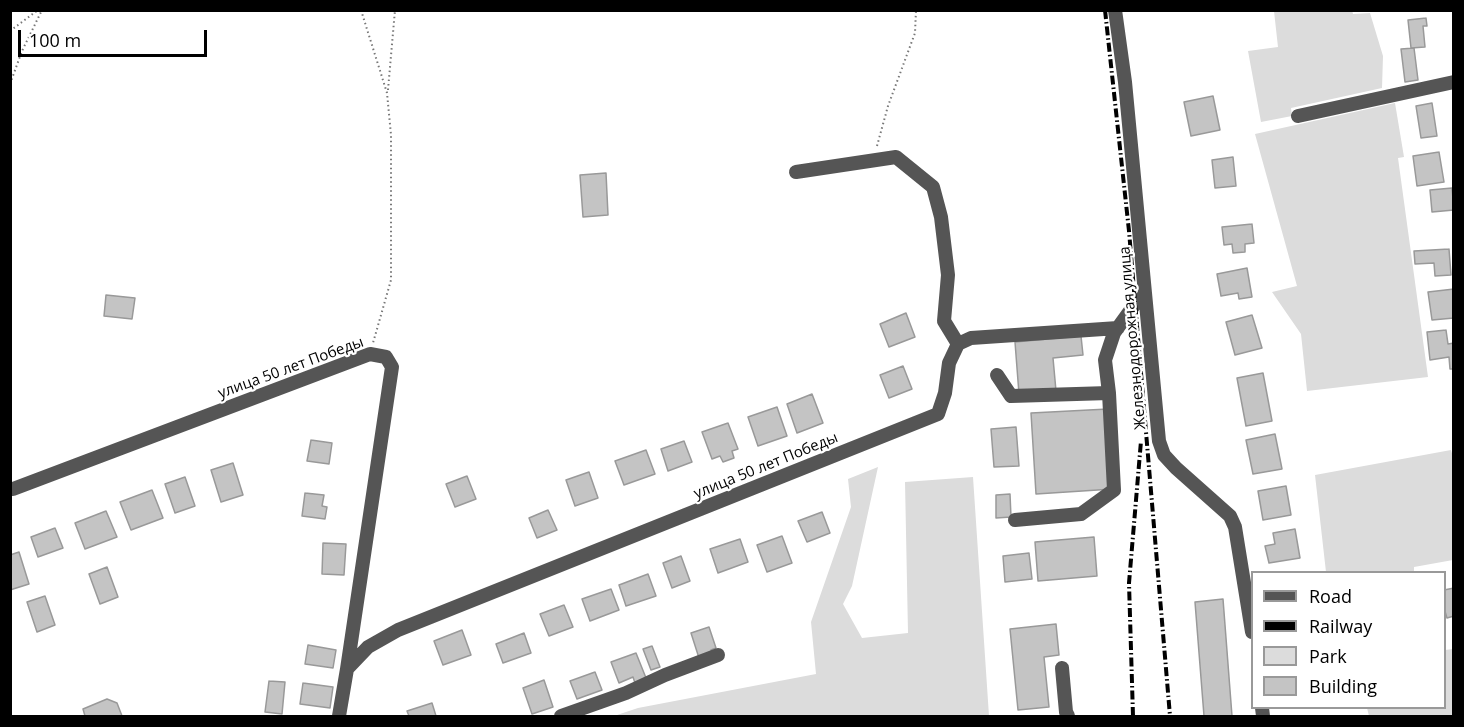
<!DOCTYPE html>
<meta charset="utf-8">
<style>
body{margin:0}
#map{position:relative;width:1464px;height:727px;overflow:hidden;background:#fff;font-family:"Open Sans",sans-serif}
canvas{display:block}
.frame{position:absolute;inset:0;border:12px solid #000;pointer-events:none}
.legend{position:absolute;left:1251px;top:571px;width:195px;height:138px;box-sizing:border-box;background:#fff;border:2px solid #999;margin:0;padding:8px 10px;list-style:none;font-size:18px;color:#000}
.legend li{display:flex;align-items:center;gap:12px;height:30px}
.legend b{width:30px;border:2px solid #999}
.scale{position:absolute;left:18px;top:30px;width:189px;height:27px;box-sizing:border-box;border:3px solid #000;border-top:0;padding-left:8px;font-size:18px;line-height:21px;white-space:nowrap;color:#000;-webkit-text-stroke:4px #fff;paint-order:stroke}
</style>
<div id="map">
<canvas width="1464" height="727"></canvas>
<div class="frame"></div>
<ul class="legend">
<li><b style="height:8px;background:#555"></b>Road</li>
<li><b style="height:8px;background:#000"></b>Railway</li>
<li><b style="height:16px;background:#dcdcdc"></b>Park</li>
<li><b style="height:16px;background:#c4c4c4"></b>Building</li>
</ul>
<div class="scale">100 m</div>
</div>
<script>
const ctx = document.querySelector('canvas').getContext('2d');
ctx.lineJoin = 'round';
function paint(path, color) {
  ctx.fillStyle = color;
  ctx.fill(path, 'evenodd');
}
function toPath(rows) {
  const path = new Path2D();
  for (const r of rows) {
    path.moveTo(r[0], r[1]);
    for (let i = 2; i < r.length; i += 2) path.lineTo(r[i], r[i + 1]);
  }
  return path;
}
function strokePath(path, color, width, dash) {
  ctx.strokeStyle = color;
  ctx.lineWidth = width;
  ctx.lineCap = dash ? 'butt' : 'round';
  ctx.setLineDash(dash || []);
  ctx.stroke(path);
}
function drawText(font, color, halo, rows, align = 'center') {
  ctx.font = font + ' "Open Sans",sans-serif';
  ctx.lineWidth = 4.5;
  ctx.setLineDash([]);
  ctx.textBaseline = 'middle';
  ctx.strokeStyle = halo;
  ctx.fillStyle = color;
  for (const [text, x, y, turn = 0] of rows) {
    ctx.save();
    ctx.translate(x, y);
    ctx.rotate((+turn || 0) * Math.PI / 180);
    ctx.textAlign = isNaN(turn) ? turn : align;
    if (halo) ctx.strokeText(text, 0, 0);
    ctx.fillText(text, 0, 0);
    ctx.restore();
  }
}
const green = toPath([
 [1352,10,1353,14,1370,13,1383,56,1382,88,1291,108,1292,116,1261,122,1248,51,1278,47,1274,11],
 [1395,103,1404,157,1398,158,1428,377,1307,391,1301,334,1272,292,1297,286,1255,134],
 [1451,450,1454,460,1453,560,1414,567,1414,572,1326,572,1315,475],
 [878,467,852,586,843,604,862,638,908,633,905,482,973,477,989,716,614,716,638,708,816,674,811,622,851,507,848,479],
 [1453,649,1453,716,1369,716,1367,708,1444,708,1445,650]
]);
const building = toPath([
 [1426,18,1427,26,1423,26,1425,47,1411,48,1408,20,1426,18],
 [1414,48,1418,80,1405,82,1401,49,1414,48],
 [1213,96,1220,130,1191,136,1184,102,1213,96],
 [1432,103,1437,136,1421,138,1416,106,1432,103],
 [1439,152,1444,182,1417,186,1413,156,1439,152],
 [1233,157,1236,186,1215,188,1212,160,1233,157],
 [606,173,608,215,583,217,580,175,606,173],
 [1452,188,1454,210,1432,212,1430,190,1452,188],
 [1252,224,1254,243,1245,244,1245,252,1233,253,1232,244,1224,245,1222,227,1252,224],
 [1449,249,1451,275,1435,276,1434,263,1415,264,1414,251,1449,249],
 [1247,268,1252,297,1239,299,1238,293,1221,296,1217,274,1247,268],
 [1454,289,1454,318,1432,320,1428,292,1454,289],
 [106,295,135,298,132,319,104,316,106,295],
 [906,313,915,337,889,347,880,324,906,313],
 [1252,315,1262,348,1235,355,1226,322,1252,315],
 [1446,330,1448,344,1454,343,1454,369,1450,369,1449,357,1430,360,1427,332,1446,330],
 [1081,336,1083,355,1053,358,1056,391,1019,394,1015,342,1081,336],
 [903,366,912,389,889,398,880,375,903,366],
 [1263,373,1272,421,1246,426,1237,378,1263,373],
 [812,394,823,423,797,433,787,404,812,394],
 [777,407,787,436,758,446,748,417,777,407],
 [1108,409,1113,489,1036,494,1031,413,1108,409],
 [728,423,738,449,732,451,734,458,723,462,720,456,712,459,702,432,728,423],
 [1016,427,1019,466,994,467,991,429,1016,427],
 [1275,434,1282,469,1253,474,1246,440,1275,434],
 [311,440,332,443,329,464,307,461,311,440],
 [684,441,692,462,668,471,661,449,684,441],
 [646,450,655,474,624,485,615,461,646,450],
 [233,463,243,495,221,502,211,470,233,463],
 [589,472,598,498,575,506,566,480,589,472],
 [467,476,476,499,455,507,446,484,467,476],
 [185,477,195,506,175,513,165,484,185,477],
 [1286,486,1291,515,1263,520,1258,491,1286,486],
 [152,490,163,518,131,530,120,502,152,490],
 [305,493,324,495,322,506,327,507,325,519,302,516,305,493],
 [1010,494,1011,517,996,518,996,495,1010,494],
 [548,510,557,530,537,538,529,518,548,510],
 [106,511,117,537,85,549,75,523,106,511],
 [822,512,830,533,807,542,798,521,822,512],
 [55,528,63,548,38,557,31,537,55,528],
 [1295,529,1300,558,1269,563,1265,546,1275,544,1273,533,1295,529],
 [782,536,792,563,767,572,757,545,782,536],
 [1094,537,1097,576,1038,581,1035,542,1094,537],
 [740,539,748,562,718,573,710,549,740,539],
 [323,543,346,544,344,575,322,574,323,543],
 [19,552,29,584,10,590,10,555,19,552],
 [1029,553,1032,579,1005,582,1003,556,1029,553],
 [681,556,690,581,672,588,663,563,681,556],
 [107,567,118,597,100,604,89,574,107,567],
 [648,574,656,596,626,606,619,585,648,574],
 [1454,588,1454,616,1447,618,1444,608,1444,590,1454,588],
 [611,589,619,610,590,621,582,599,611,589],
 [45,596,55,625,37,632,27,602,45,596],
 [1223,599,1232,716,1204,716,1195,602,1223,599],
 [564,605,573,627,549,636,540,614,564,605],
 [1056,624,1059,655,1044,657,1049,707,1018,710,1010,629,1056,624],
 [709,627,716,648,711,650,712,654,699,658,691,633,709,627],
 [462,630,471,655,443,665,434,641,462,630],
 [524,633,531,653,503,663,496,644,524,633],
 [308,645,336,650,333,668,305,664,308,645],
 [652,646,660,667,651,670,643,649,652,646],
 [636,653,646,678,635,683,633,677,619,683,611,662,636,653],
 [595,672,602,690,577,699,570,681,595,672],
 [544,680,553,707,532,714,523,688,544,680],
 [269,681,285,682,282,714,265,712,269,681],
 [303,683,333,687,330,708,300,704,303,683],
 [107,699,117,703,122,716,85,716,83,709,107,699],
 [432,703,436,716,409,716,407,711,432,703]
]);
const path = toPath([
 [361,10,387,93,391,135,391,280,373,343],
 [10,31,38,10],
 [10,84,22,51,42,10],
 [388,90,395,10],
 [877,146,888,106,915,33,916,10]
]);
const minor = toPath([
 [1115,10,1125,82,1159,441,1164,455,1176,468,1230,516,1235,527,1252,632],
 [1298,116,1454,82],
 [796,172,896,157,933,187,941,217,948,275,944,321,958,344],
 [997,375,1011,396,1109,393],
 [13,489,370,354,386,357,392,367,347,669],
 [1015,520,1081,514,1114,490,1109,393,1105,360,1114,333,1135,304,1145,295],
 [1062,668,1066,712,1068,716],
 [1262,708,1263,716],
 [339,716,347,669,368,647,398,630,938,414,945,393,949,363,958,344,971,338,1118,328],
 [561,716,626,693,665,675,718,655]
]);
const rail = toPath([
 [1105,10,1129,231,1170,716],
 [1133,716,1129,583,1141,441]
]);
const streetNames = [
 ["Железнодорожная улица",1133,338,-95],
 ["улица 50 лет Победы",291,368,-20],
 ["улица 50 лет Победы",766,466,-22]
];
paint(green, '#dcdcdc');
paint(building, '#c4c4c4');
strokePath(building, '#999', 1.5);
strokePath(path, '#777', 2, [1.5, 3]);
strokePath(minor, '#555', 14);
strokePath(rail, '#000', 4, [9, 3, 1.5, 3]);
drawText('15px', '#000', '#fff', streetNames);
</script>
